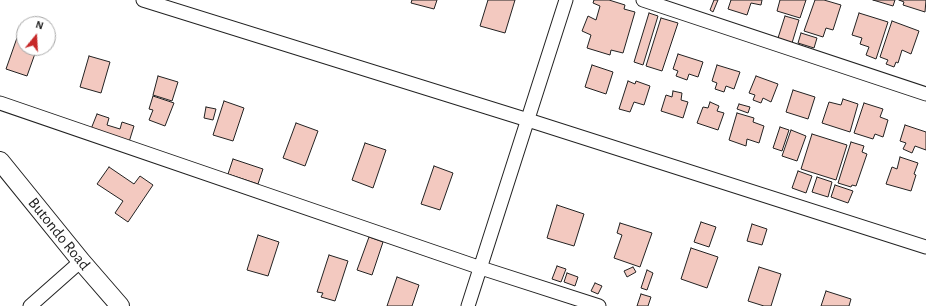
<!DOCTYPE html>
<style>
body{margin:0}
#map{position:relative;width:926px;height:306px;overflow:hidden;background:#fff;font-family:"Alegreya Sans",sans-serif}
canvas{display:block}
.north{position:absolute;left:16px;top:16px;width:40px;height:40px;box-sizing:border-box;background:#fff;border:1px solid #a7a7a7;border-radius:50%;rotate:18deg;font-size:11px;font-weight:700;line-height:16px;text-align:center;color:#222}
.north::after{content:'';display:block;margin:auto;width:14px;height:18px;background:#c62828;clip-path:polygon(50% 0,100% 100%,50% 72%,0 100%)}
</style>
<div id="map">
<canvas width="926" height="306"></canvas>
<div class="north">N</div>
</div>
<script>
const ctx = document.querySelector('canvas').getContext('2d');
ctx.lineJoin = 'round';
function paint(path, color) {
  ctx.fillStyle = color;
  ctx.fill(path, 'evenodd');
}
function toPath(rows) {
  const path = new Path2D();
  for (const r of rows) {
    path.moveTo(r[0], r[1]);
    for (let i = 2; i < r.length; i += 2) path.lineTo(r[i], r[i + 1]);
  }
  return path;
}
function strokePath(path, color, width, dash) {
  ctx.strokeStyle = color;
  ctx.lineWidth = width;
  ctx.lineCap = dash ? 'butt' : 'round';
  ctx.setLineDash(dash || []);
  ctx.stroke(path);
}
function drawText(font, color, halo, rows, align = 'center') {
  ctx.font = font + ' "Alegreya Sans",sans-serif';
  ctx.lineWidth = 3;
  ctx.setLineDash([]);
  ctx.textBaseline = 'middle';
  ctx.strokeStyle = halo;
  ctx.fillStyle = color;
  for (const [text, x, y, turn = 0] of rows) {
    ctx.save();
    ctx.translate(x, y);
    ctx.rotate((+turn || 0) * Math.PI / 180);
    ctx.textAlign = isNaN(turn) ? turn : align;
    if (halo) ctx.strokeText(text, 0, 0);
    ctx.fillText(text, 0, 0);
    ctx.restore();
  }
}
const building = toPath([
 [412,0,437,0,434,9,411,3,412,0],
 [488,0,515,0,505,33,480,26,488,0],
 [594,0,609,0,625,5,624,9,635,12,623,53,611,50,610,55,587,48,591,35,582,31,588,16,596,20,600,6,593,3,594,0],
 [714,0,718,0,713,12,710,10,714,0],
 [731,0,762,0,761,5,751,3,747,15,728,9,731,0],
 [780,0,806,0,800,18,777,11,780,0],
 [815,0,824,0,841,5,833,30,826,28,823,37,804,31,815,0],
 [873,0,895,0,893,6,873,0],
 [899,0,926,0,925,12,903,5,904,2,899,0],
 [649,13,658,16,643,65,634,62,649,13],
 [859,13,888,22,876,59,866,55,869,47,860,44,862,38,852,35,859,13],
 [785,16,799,20,792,43,778,38,785,16],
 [661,18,678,23,662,71,646,66,661,18],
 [892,21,919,31,911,54,902,50,898,63,896,62,894,67,886,64,888,60,880,57,892,21],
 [801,33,817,38,814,48,798,43,801,33],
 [18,35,24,37,24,48,37,48,27,76,6,69,18,35],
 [678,54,703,62,698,77,689,74,687,80,676,76,678,71,673,69,678,54],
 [89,56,110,62,101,93,80,87,89,56],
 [592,65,613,72,606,94,585,87,592,65],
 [717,65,740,72,734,89,726,86,724,92,715,89,717,83,712,81,717,65],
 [158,76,178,82,172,101,153,95,158,76],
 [756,76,778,84,771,102,763,98,761,103,753,100,755,95,749,93,756,76],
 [628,81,635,84,636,81,650,86,644,105,634,102,630,112,619,109,628,81],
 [793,90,815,97,808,119,786,112,793,90],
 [673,91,682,93,681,100,688,102,683,118,661,111,666,95,672,97,673,91],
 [153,96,174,103,165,126,149,120,153,110,149,109,153,96],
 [843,99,858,104,850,132,822,123,829,102,841,105,843,99],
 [224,101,244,108,233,141,213,135,224,101],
 [710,102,719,106,717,111,724,113,718,130,697,123,703,107,708,108,710,102],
 [864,103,883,109,880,117,888,120,883,137,875,134,873,139,854,133,864,103],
 [739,104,750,107,748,113,737,109,739,104],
 [206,107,216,109,213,120,204,118,206,107],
 [737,113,754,118,753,122,764,126,759,143,747,139,746,146,729,140,737,113],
 [97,114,109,118,107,125,120,129,122,122,134,126,129,142,91,129,97,114],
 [296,123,318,131,305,166,283,158,296,123],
 [905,125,926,132,926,150,915,146,912,153,903,149,906,143,900,141,905,125],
 [780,127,789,130,782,151,773,148,780,127],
 [791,130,806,136,797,161,782,156,791,130],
 [812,134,847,145,836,180,801,169,812,134],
 [851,142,864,146,862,152,867,154,856,186,852,185,851,187,838,183,851,142],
 [365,143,386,150,373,188,352,180,365,143],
 [900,157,918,163,914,174,916,175,911,191,886,184,892,167,897,169,900,157],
 [233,159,263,169,258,184,228,174,233,159],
 [434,166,453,173,440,210,421,204,434,166],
 [109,167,134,184,140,176,153,185,128,222,115,213,123,201,97,184,109,167],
 [798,171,812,176,806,193,792,188,798,171],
 [817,177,832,182,828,197,812,192,817,177],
 [835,185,853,191,848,203,831,197,835,185],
 [557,205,584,214,574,246,547,238,557,205],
 [701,222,716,227,709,247,694,242,701,222],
 [620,223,652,233,640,267,614,258,622,235,617,233,620,223],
 [752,224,767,229,762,245,747,241,752,224],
 [258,235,279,242,268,276,247,270,258,235],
 [369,237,383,242,372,275,357,270,369,237],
 [691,248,718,257,707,288,681,279,691,248],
 [329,255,348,261,335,301,321,297,323,293,317,292,329,255],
 [557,266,566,269,561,282,552,279,557,266],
 [633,267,636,272,627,277,624,271,633,267],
 [759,267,781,274,771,306,764,306,748,301,759,267],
 [647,270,653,273,647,290,641,288,647,270],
 [567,273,578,277,575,286,564,282,567,273],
 [397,277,419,285,412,306,387,306,397,277],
 [595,283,602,286,598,294,591,291,595,283],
 [826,291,851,299,849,306,821,306,826,291],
 [641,294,651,297,648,306,637,306,641,294]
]);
const street = toPath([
 [143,0,528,120,926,247],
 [643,0,926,94],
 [0,103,481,268,599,306],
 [30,306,81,261],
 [468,306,566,0]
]);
const secondary = toPath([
 [0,161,81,261,120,306]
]);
const streetNames = [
 ["Butondo Road",59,234,51]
];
paint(building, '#f3c9c0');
strokePath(building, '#222', 1);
strokePath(street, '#222', 15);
strokePath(secondary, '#222', 20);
strokePath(street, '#fff', 13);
strokePath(secondary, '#fff', 18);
drawText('16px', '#222', '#fff', streetNames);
</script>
